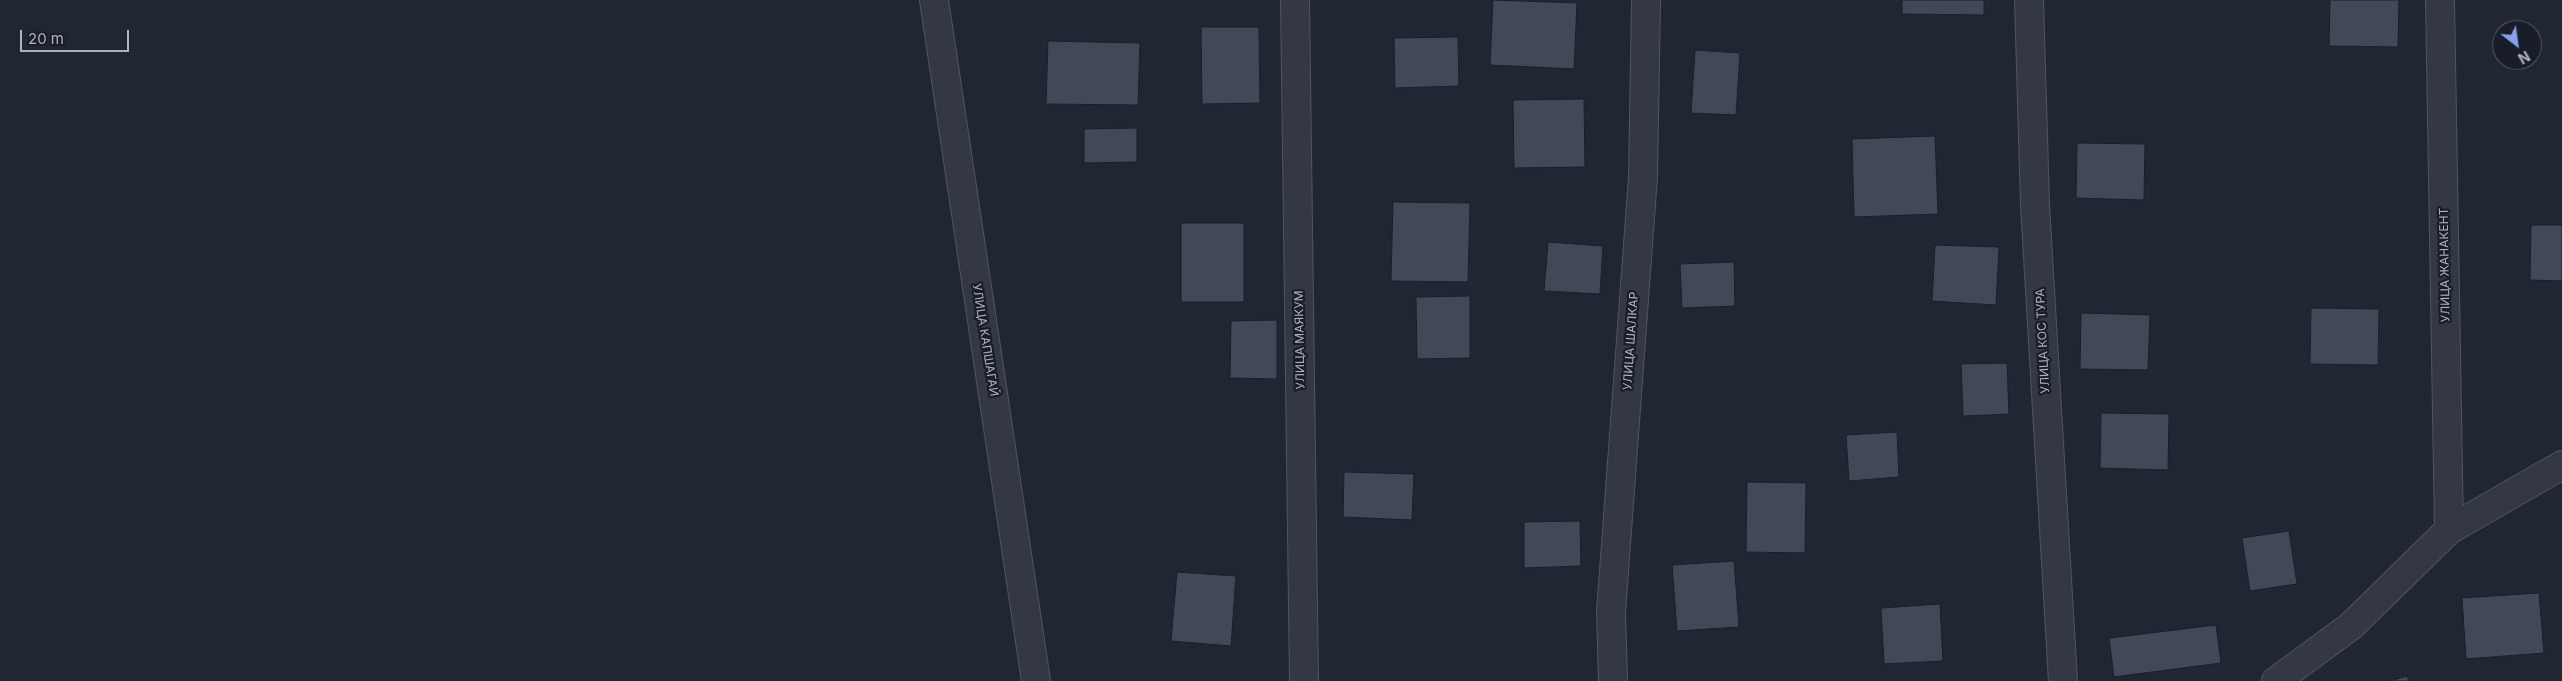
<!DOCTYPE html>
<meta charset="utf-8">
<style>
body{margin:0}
#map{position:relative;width:2562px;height:681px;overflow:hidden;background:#212633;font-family:Inter,sans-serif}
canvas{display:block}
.north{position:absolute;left:2492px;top:20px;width:50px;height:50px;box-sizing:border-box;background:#191d29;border:1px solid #555966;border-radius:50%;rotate:150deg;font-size:14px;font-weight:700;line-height:20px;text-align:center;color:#aeb2c1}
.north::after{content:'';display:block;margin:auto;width:18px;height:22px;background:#86a0ed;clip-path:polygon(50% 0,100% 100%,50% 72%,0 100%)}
.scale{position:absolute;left:20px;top:30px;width:109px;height:22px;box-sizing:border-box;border:2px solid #aeb2c1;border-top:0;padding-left:6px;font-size:15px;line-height:18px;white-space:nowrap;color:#aeb2c1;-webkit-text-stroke:4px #191d29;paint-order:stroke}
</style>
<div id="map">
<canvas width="2562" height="681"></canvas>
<div class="north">N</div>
<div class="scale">20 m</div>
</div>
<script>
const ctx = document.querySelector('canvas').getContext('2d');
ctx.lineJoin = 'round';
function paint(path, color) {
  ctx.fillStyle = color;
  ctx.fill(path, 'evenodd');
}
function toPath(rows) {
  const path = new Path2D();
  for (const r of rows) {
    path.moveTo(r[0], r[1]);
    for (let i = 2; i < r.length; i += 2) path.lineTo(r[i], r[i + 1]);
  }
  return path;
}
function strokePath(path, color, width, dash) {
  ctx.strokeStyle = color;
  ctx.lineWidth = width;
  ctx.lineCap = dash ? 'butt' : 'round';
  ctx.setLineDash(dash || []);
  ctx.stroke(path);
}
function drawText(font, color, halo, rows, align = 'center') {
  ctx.font = font + ' Inter,sans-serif';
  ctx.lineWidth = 4.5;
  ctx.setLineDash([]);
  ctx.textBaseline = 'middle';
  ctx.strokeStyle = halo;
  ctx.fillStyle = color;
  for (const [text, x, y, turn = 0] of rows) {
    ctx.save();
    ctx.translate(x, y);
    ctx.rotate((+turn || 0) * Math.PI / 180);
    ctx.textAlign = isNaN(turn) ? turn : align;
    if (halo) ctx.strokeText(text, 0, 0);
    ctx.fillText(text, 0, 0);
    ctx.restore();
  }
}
const building = toPath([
 [1493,0,1577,3,1574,69,1490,65,1493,0],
 [1902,0,1984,0,1984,15,1902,14,1902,0],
 [2330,0,2399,0,2398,47,2329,46,2330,0],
 [1201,27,1259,27,1260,103,1202,104,1201,27],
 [1458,37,1459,86,1395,88,1394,38,1458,37],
 [1048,41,1140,43,1138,105,1046,104,1048,41],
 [1695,50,1740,53,1736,115,1691,113,1695,50],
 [1584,99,1585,167,1514,168,1513,100,1584,99],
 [1137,128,1137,162,1084,163,1084,129,1137,128],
 [1935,136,1938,214,1854,217,1852,139,1935,136],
 [2077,143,2145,144,2144,200,2076,198,2077,143],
 [1393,202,1470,203,1468,282,1391,281,1393,202],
 [1181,223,1244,223,1244,302,1181,302,1181,223],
 [2531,225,2562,225,2562,281,2530,280,2531,225],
 [1548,242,1603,246,1600,294,1544,291,1548,242],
 [1935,245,1999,247,1996,305,1932,301,1935,245],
 [1734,262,1735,306,1682,308,1680,264,1734,262],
 [1470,296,1470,358,1417,359,1416,297,1470,296],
 [2311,308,2379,309,2378,365,2310,364,2311,308],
 [2081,313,2150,315,2148,370,2080,369,2081,313],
 [1277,320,1277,379,1230,378,1231,321,1277,320],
 [2007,363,2009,414,1963,416,1961,364,2007,363],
 [2101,413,2169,414,2168,470,2100,468,2101,413],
 [1897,432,1899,477,1849,481,1846,435,1897,432],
 [1344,472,1414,474,1412,520,1343,517,1344,472],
 [1747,482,1806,483,1805,553,1746,552,1747,482],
 [1580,521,1581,566,1524,568,1524,522,1580,521],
 [2289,531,2297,584,2250,591,2242,538,2289,531],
 [1734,561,1739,627,1677,631,1672,565,1734,561],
 [1177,572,1236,576,1231,646,1171,641,1177,572],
 [2539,593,2544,653,2466,659,2462,598,2539,593],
 [1940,604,1943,661,1884,664,1881,608,1940,604],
 [2216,625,2221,663,2114,677,2109,638,2216,625],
 [2407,676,2409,681,2390,681,2407,676]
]);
const minor = toPath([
 [934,0,1036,681],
 [1295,0,1304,681],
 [2029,0,2035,205,2063,681],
 [2440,0,2449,530],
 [1613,681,1611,612,1643,177,1646,0],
 [2276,681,2351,626,2449,530,2562,465]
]);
const streetNames = [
 ["УЛИЦА ЖАНАКЕНТ",2445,265,-91],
 ["УЛИЦА КАПШАГАЙ",985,340,81],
 ["УЛИЦА МАЯКУМ",1300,340,-91],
 ["УЛИЦА ШАЛКАР",1631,341,-86],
 ["УЛИЦА КОС ТУРА",2043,341,-93]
];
paint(building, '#424858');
strokePath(building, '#1b1f2b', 1);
strokePath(minor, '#515562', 30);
strokePath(minor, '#343844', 28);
drawText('12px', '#aeb2c1', '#191d29', streetNames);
</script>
